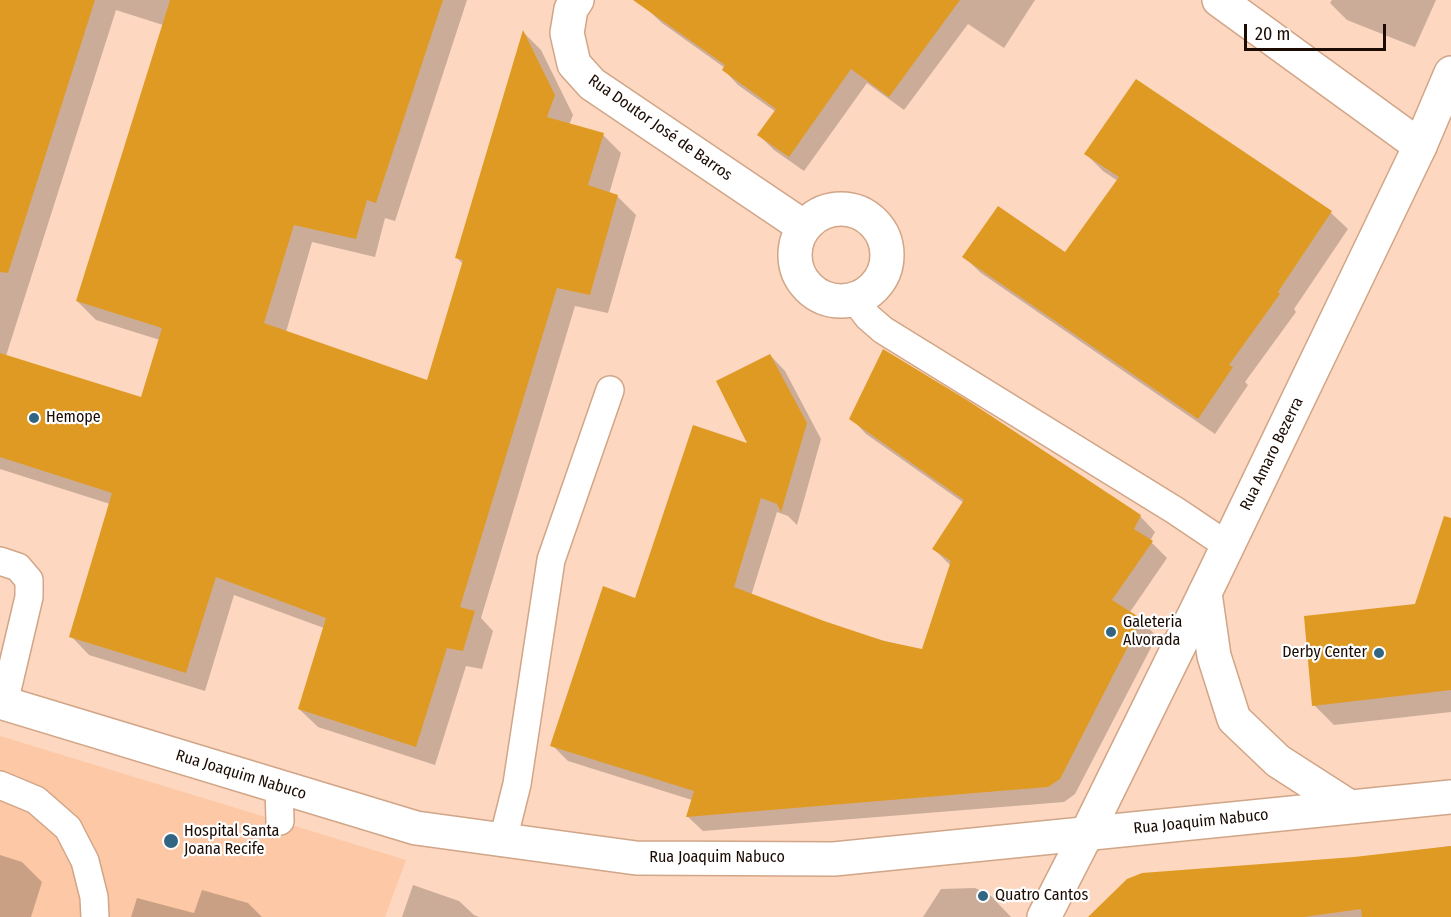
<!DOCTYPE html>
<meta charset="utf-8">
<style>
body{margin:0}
#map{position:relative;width:1451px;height:917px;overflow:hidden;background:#fdd7bf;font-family:"Fira Sans Condensed",sans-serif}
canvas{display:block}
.scale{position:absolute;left:1244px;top:24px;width:142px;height:27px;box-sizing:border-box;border:3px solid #1b0b03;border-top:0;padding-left:8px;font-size:18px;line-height:21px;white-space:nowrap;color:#1b0b03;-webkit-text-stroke:4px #fff;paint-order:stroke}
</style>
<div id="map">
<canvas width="1451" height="917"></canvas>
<div class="scale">20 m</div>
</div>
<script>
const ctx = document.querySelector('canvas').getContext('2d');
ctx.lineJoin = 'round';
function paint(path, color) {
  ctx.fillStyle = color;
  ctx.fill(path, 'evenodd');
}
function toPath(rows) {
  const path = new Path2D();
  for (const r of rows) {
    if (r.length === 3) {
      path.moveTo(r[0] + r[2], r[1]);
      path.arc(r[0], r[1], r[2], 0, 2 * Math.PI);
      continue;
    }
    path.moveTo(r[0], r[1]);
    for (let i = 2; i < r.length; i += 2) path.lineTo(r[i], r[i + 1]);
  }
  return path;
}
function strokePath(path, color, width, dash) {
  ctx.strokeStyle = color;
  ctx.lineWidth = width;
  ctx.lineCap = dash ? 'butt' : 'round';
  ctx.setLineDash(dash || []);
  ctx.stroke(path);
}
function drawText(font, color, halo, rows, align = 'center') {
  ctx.font = font + ' "Fira Sans Condensed",sans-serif';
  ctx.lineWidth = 4.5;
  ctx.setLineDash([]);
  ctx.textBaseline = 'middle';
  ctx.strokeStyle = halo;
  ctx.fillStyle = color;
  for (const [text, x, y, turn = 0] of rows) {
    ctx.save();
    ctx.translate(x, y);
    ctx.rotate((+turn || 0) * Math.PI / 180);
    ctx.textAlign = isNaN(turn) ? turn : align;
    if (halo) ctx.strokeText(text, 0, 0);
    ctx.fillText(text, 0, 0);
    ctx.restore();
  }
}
const built = toPath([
 [0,736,406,860,385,917,0,917]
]);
const shadow = toPath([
 [0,0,467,0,395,221,385,218,375,257,312,242,286,332,428,382,463,264,456,257,524,33,541,50,573,115,569,125,603,135,621,153,609,194,617,196,636,215,608,313,575,306,481,618,493,631,482,669,466,666,435,765,318,727,299,709,324,628,234,595,205,691,89,655,71,636,110,504,0,469],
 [116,10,163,25,77,301,96,320,160,340,142,399,6,356],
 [653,0,1035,0,1004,48,968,24,904,110,867,83,804,171,774,150,759,135,776,112,738,85,724,70,725,68,662,23,647,9],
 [1332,0,1436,0,1415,47,1347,20,1330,3],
 [1136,81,1331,213,1348,229,1294,309,1296,312,1245,382,1248,385,1215,434,981,273,964,257,1065,254,1118,181,1103,171,1086,154],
 [770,355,785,371,821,439,797,525,788,516,777,512,751,596,854,633,923,651,951,566,934,549,964,503,866,434,851,418,1140,516,1155,532,1150,541,1167,558,1130,612,1157,636,1075,794,1064,802,703,831,687,816,692,800,568,761,552,745,636,600,750,446],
 [1451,555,1451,712,1334,725,1314,705,1416,605],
 [1451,846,1451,917,1104,917,1355,859],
 [0,855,22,862,42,882,31,917,0,917],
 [413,885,459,901,474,915,479,917,402,917],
 [975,888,991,896,1011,917,923,917,941,889],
 [202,890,248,903,262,917,131,917,137,898,194,913]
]);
const building = toPath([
 [0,0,95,0,8,273,0,272],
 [170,0,443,0,376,203,367,200,356,239,294,225,264,323,427,380,463,260,455,258,523,30,555,95,547,117,604,133,588,185,618,195,590,295,557,288,460,607,475,611,463,651,447,648,416,747,298,709,326,618,216,577,186,673,69,637,112,493,0,457,0,353,141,397,162,328,76,301],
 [633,0,960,0,889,97,851,69,789,157,757,135,776,109,722,70,725,65],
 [1136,79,1332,211,1278,292,1280,294,1229,365,1233,367,1198,419,962,257,998,206,1065,252,1119,177,1084,154],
 [883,349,967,400,1141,515,1134,529,1153,541,1112,600,1142,619,1060,779,1048,787,686,817,694,791,550,746,603,586,635,598,693,425,747,443,716,381,770,354,807,423,781,512,777,504,761,498,734,587,824,621,884,641,922,649,951,561,932,549,964,500,849,419],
 [1444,516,1451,518,1451,690,1312,706,1304,616,1415,604],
 [1451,846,1451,917,1362,917,1361,909,1304,917,1088,917,1127,879,1142,873,1354,857]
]);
const service = toPath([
 [855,300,868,317,883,330,1176,511,1228,546],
 [0,561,18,567,29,580,29,597,4,703],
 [0,785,36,800,68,828,85,861,94,897,95,917],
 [279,786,280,821],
 [503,840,517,784,551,560,610,390]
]);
const minor = toPath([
 [577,0,571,9,567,33,574,64,592,84,804,227],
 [1219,0,1420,146],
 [841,255,46]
]);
const tertiary = toPath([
 [1087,833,1205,593,1420,146,1451,73]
]);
const secondary = toPath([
 [1044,917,1087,833]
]);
const primary = toPath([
 [1205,593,1214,656,1234,719,1278,761,1348,806],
 [0,702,416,828,636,858,834,859,1451,797]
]);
const markers = [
 [34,418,6,"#316582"],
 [1111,632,6,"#316582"],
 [1379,653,6,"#316582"],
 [171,841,8,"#316582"],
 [983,896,6,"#316582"]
];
const streetNames = [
 ["Rua Doutor José de Barros",660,128,35],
 ["Rua Amaro Bezerra",1272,454,-64],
 ["Rua Joaquim Nabuco",241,775,17],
 ["Rua Joaquim Nabuco",1201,822,-6],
 ["Rua Joaquim Nabuco",717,858]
];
const poiNames = [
 ["Hemope",46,418],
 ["Galeteria",1123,623],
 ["Alvorada",1123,641],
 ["Derby Center",1367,653,"right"],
 ["Hospital Santa",184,832],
 ["Joana Recife",184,850],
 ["Quatro Cantos",995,896]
];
paint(built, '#fdc8a5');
paint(shadow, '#0003');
paint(building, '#df9a23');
strokePath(service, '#d1a587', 30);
strokePath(minor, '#d1a587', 36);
strokePath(tertiary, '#d1a587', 36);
strokePath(secondary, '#d1a587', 36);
strokePath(primary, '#d1a587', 36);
strokePath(service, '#fff', 27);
strokePath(minor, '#fff', 33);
strokePath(tertiary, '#fff', 33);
strokePath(secondary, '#fff', 33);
strokePath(primary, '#fff', 33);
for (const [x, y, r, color] of markers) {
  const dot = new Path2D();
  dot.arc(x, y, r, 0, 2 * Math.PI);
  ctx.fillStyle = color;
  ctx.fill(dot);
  strokePath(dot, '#fff', 2);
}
drawText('16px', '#1b0b03', '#fff', streetNames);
drawText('16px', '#1b0b03', '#fff', poiNames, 'left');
</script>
